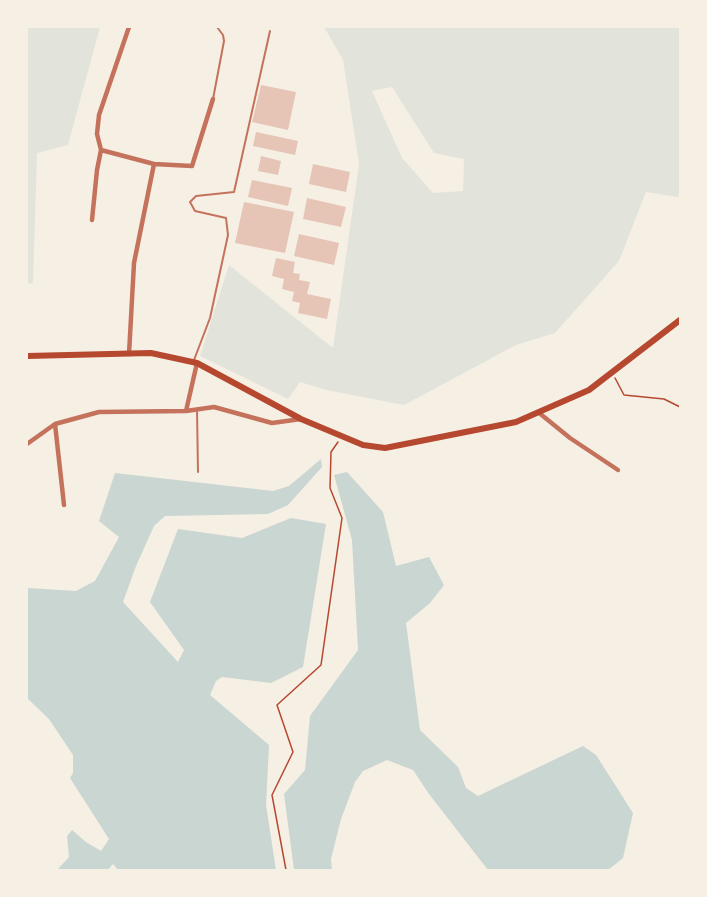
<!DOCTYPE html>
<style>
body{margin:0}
#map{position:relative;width:707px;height:897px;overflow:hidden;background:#f6efe4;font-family:"Titillium Web",sans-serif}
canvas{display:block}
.frame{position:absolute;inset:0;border:28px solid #f6efe4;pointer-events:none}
</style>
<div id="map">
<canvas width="707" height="897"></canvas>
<div class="frame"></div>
</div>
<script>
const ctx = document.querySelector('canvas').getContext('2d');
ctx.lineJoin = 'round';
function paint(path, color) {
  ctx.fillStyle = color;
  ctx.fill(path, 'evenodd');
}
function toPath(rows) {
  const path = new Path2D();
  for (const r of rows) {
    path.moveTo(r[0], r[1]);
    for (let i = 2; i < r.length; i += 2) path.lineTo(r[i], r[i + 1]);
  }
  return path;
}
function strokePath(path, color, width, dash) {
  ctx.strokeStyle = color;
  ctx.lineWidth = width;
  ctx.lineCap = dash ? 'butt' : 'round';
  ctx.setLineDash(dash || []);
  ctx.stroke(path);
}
const green = toPath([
 [27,27,100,27,68,145,37,153,33,283,27,284],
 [324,27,680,27,680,191,678,197,646,192,619,261,555,333,516,345,404,405,326,390,300,382,288,399,200,356,229,265,333,348,359,164,343,60],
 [392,87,434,153,464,159,463,191,433,193,402,158,372,91]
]);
const water = toPath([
 [321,459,322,467,288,505,268,514,165,516,154,526,136,566,123,602,178,662,184,650,150,602,178,529,242,538,291,518,326,524,303,667,271,683,222,677,216,681,210,695,269,745,266,805,276,870,118,870,113,864,108,870,57,870,69,857,67,836,72,830,86,842,101,851,109,839,70,778,73,773,73,755,49,719,27,698,27,588,76,591,95,581,119,537,99,521,115,473,273,491,289,486],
 [347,472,383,512,396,566,429,557,444,585,430,603,406,623,420,730,458,767,466,788,478,796,583,746,596,755,633,813,623,858,608,870,488,870,429,794,413,770,387,760,363,771,355,782,341,819,331,859,332,870,294,870,284,794,305,770,310,716,358,650,352,540,334,475]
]);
const building = toPath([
 [261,85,296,92,288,130,252,122],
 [256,132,298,141,295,155,253,146],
 [261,156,281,161,278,175,258,171],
 [313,164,350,172,346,192,309,184],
 [252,180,292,188,288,206,248,197],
 [307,198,346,207,341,227,303,219],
 [244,202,294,212,285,253,235,243],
 [299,234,339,243,334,265,294,256],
 [276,258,295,262,293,273,300,274,299,280,310,282,307,294,331,299,327,319,298,313,300,303,292,301,294,292,282,289,284,279,272,276]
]);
const path = toPath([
 [615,378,624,395,664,399,680,407],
 [286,870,272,795,293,752,277,705,321,665,342,518,330,488,331,452,338,442]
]);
const service = toPath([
 [213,99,224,41,223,35,217,27],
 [194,360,210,318,228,235,226,218,195,211,190,202,196,196,234,192,270,31],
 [197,410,198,472]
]);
const minor = toPath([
 [129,27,99,115,97,134,101,150,154,164,134,263,129,354],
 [154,164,192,166,213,99],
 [92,220,97,170,101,150],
 [186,411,197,363],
 [538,412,570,438,618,470],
 [55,424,64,505],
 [27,444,55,424,99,412,186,411,214,407,272,423,301,419]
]);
const secondary = toPath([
 [27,356,151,353,197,363,301,419,363,445,385,448,516,422,589,390,680,320]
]);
paint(green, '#e2e4dc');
paint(water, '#c9d6d2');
paint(building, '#e6c5b7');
strokePath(path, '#b5482f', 1.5);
strokePath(service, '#c5725c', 2);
strokePath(minor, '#c5725c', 4.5);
strokePath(secondary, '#b5482f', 6);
</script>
